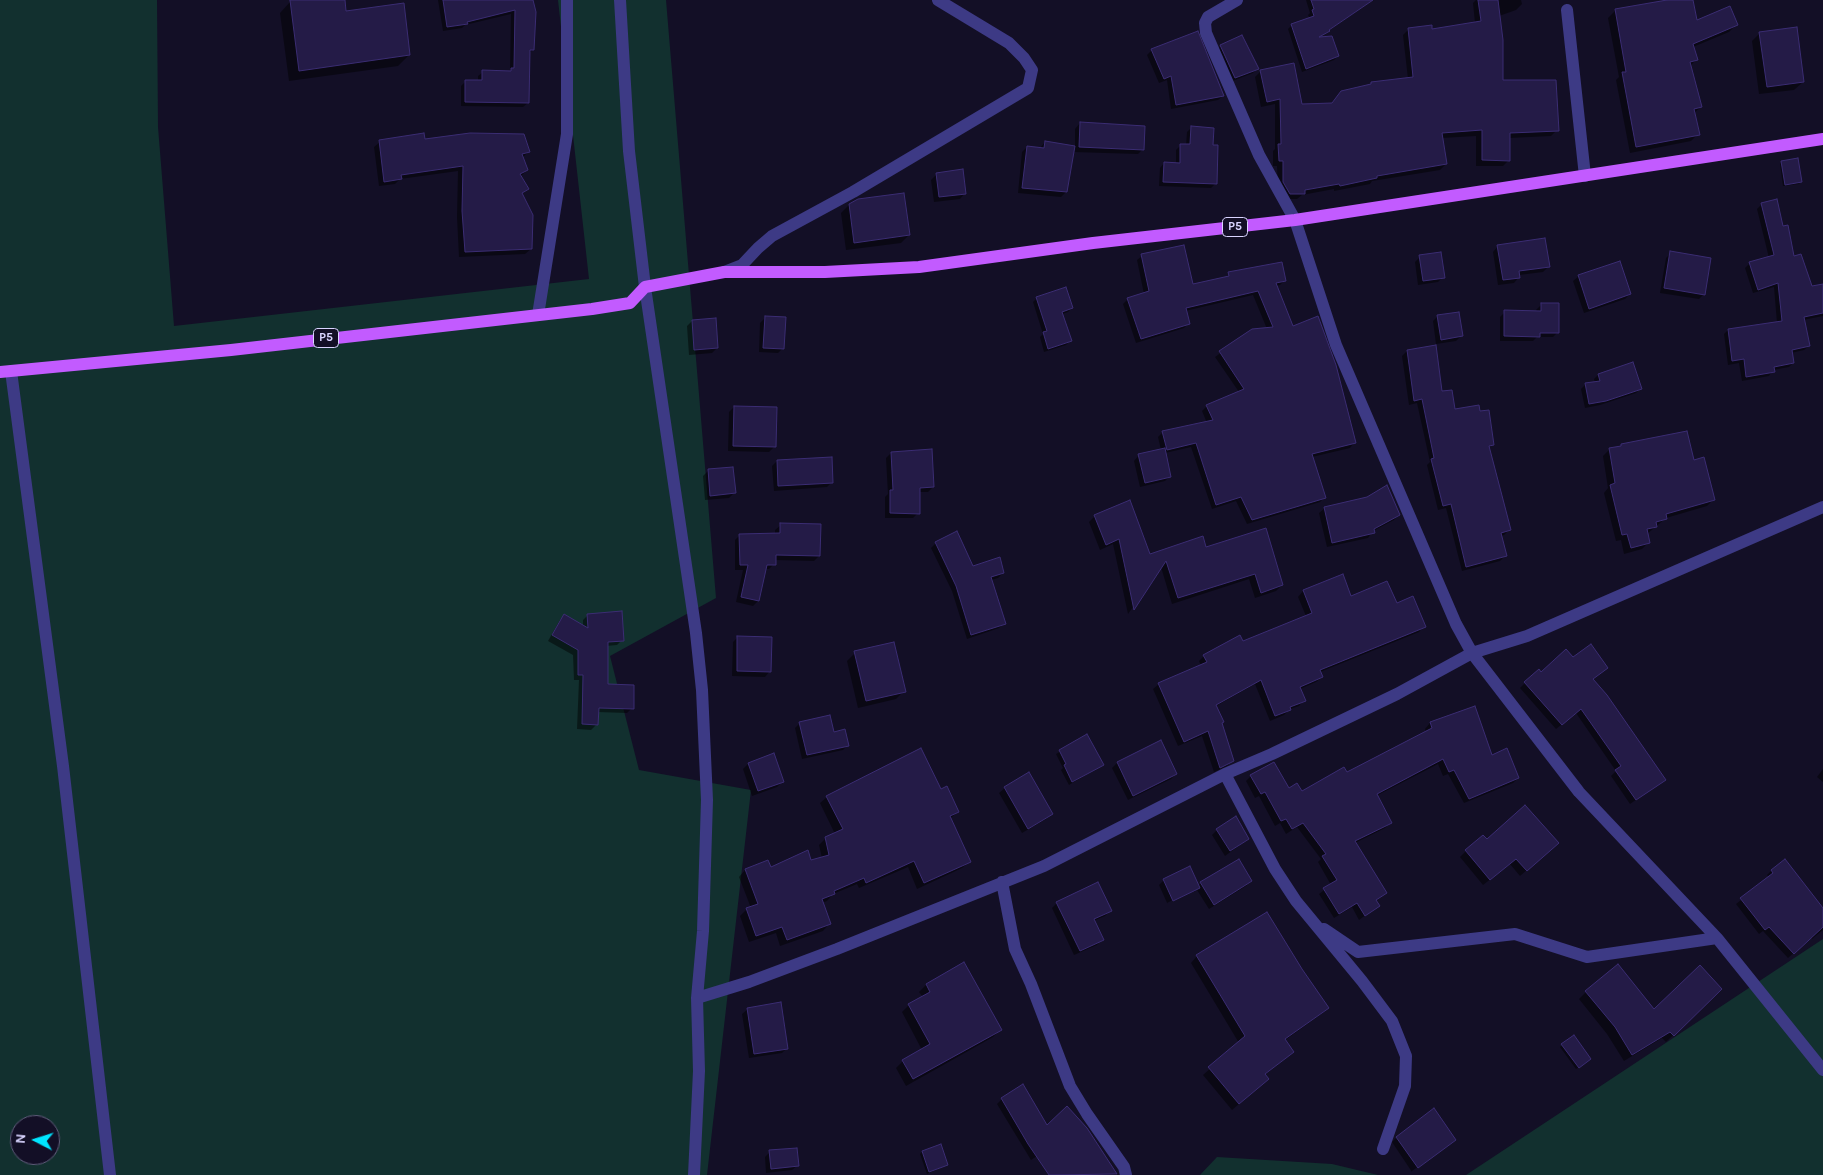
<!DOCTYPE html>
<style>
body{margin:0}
#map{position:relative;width:1823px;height:1175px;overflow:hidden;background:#130f26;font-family:Karla,sans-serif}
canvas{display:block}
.north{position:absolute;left:10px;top:1115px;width:50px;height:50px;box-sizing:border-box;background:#130f26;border:1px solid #625e7d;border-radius:50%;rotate:275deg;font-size:14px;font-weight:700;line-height:20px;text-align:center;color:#d9d4ff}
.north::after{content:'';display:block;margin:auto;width:18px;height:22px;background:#00e5ff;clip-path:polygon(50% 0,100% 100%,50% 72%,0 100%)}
</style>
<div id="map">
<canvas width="1823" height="1175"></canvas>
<div class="north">N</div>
</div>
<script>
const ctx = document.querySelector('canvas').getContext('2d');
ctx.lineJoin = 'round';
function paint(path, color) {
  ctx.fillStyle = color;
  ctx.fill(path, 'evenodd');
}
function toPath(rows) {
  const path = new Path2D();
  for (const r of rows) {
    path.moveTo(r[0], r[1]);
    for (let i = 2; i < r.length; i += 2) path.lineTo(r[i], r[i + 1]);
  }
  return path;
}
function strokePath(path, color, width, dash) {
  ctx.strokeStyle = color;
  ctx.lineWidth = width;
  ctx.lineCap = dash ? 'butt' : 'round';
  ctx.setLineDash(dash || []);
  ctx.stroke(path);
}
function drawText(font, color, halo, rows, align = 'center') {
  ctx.font = font + ' Karla,sans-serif';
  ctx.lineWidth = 4;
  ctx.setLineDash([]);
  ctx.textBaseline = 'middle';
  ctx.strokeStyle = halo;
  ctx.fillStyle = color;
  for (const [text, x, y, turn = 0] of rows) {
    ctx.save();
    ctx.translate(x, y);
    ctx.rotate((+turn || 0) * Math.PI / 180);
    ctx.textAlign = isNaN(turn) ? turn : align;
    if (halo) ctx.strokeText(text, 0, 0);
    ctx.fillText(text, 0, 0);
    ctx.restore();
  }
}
const green = toPath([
 [0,0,157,0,158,127,174,326,589,279,558,0,666,0,716,598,610,656,639,770,751,790,707,1175,0,1175],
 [20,1125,50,1125,50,1155,20,1155],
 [1823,939,1823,1175,1466,1175],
 [1217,1157,1332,1164,1378,1175,1200,1175]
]);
const shadow = toPath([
 [304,0,344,0,345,12,409,55,398,66,289,81,280,13,290,2],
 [438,0,531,0,533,49,529,54,528,103,523,107,461,106,461,86,466,81,478,81,478,76,483,72,510,72,511,14,465,25,462,28,443,31],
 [1306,0,1374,0,1358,7,1358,9,1354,13,1318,38,1338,56,1334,60,1302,72,1288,29,1292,25,1310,19,1308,15,1310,13],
 [1476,0,1521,0,1522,4,1516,10,1499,16,1502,81,1557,130,1551,136,1509,138,1509,160,1503,166,1476,166,1476,136,1442,138,1446,164,1440,170,1372,181,1370,184,1334,191,1334,189,1302,195,1297,199,1284,199,1278,188,1277,166,1273,166,1273,151,1275,149,1275,104,1261,107,1255,77,1261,71,1301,105,1331,105,1408,79,1403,35,1409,29,1431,30,1475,23,1473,3],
 [1674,0,1692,0,1696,22,1736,25,1729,32,1693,47,1696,60,1690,66,1701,107,1694,113,1698,134,1691,141,1630,153,1616,80,1619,77,1608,18,1615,11],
 [1760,33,1803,82,1794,90,1759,94,1752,41],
 [1221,46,1257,69,1253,73,1230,82,1217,50],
 [1152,50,1223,96,1218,100,1171,109,1167,80,1159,83,1147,55],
 [1080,123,1143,149,1138,154,1073,152,1066,192,1061,197,1018,193,1022,152,1027,147,1040,148,1045,142,1075,147,1075,129],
 [1192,127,1212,146,1216,183,1211,188,1159,186,1160,168,1164,163,1176,164,1176,150,1181,145,1186,146,1187,132],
 [424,141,528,152,523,157,527,170,521,176,527,188,521,194,531,249,525,254,459,257,457,217,458,171,400,179,395,184,379,186,374,147,380,142],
 [1782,162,1801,182,1799,184,1783,186,1780,164],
 [937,174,965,193,960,199,934,202,931,180],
 [1762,204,1782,227,1793,258,1811,287,1823,285,1823,316,1803,320,1809,346,1804,350,1791,353,1793,363,1789,367,1773,370,1769,376,1742,381,1739,363,1728,365,1724,334,1728,330,1777,323,1774,287,1753,293,1745,268,1750,263,1769,258,1757,209],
 [849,205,909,235,901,243,846,250,841,213],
 [1498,246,1549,266,1543,272,1519,275,1519,277,1514,283,1498,285,1493,252],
 [1671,253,1704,294,1699,299,1660,293,1666,258],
 [1142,256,1192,286,1224,279,1229,274,1285,280,1280,285,1276,286,1293,328,1354,443,1350,448,1312,457,1324,498,1320,502,1247,524,1236,501,1212,509,1191,447,1165,453,1170,476,1165,481,1140,487,1134,461,1139,455,1161,450,1158,437,1163,432,1207,423,1202,411,1207,406,1239,392,1215,357,1253,330,1267,329,1253,295,1185,311,1189,323,1184,328,1136,343,1123,304,1128,299,1144,294,1137,260],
 [1420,257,1443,277,1438,282,1418,285,1415,262],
 [1579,276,1630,294,1625,299,1584,313,1573,281],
 [1037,298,1072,308,1068,312,1062,314,1070,341,1066,345,1044,352,1040,337,1043,334,1033,302],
 [1542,304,1558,332,1553,337,1537,337,1533,341,1500,341,1500,317,1505,312,1537,312,1536,310],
 [1438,316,1461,336,1456,341,1436,344,1433,321],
 [765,318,783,348,778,353,759,352,760,323],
 [692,321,717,348,712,353,689,355,687,326],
 [1407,351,1454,410,1492,445,1488,449,1509,530,1504,535,1500,536,1505,556,1500,561,1462,571,1446,508,1438,510,1427,465,1430,462,1417,403,1409,405,1402,356],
 [1598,375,1640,389,1636,393,1600,405,1585,408,1581,389,1586,384,1595,383,1594,379],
 [734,407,774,447,769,452,728,451,729,412],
 [1622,445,1693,462,1714,499,1707,506,1666,518,1647,534,1649,542,1642,549,1624,554,1621,540,1616,541,1604,493,1608,488,1603,456,1610,449,1619,447],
 [891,453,933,487,928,492,919,492,918,513,913,518,885,518,885,497,888,494,886,458],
 [777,461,832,482,827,487,774,491,772,466],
 [708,471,734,493,729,498,705,500,703,476],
 [1325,508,1399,514,1394,520,1373,531,1368,538,1327,547,1319,513],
 [1095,516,1149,555,1206,549,1282,585,1276,591,1255,598,1249,579,1172,604,1161,567,1128,614,1113,544,1100,550,1089,522],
 [781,525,819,556,814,561,774,560,774,564,769,569,765,569,758,601,753,606,736,602,743,570,735,570,735,540,740,535,775,535,775,530],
 [936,543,973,568,1003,573,998,578,991,580,1004,623,999,628,967,639,952,591,931,548],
 [1342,576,1350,597,1396,605,1424,626,1419,632,1320,672,1322,677,1316,682,1300,689,1304,700,1299,706,1290,709,1284,715,1270,721,1255,684,1216,706,1232,761,1227,766,1214,772,1202,736,1178,746,1153,689,1159,684,1201,666,1199,661,1204,656,1243,643,1306,616,1298,597,1303,591],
 [565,615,583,626,583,620,588,615,622,640,617,645,606,646,607,686,632,708,627,713,597,712,596,725,591,730,577,729,579,680,574,680,573,655,548,641,560,620],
 [738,637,770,671,765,677,732,676,733,642],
 [855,653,904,691,896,699,858,708,847,661],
 [1573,659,1592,680,1664,780,1630,804,1611,776,1616,771,1576,713,1556,729,1520,688,1525,683,1541,674],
 [1474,708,1492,756,1518,778,1513,783,1464,803,1448,774,1443,776,1438,764,1376,796,1390,823,1385,828,1355,843,1385,893,1375,901,1378,906,1359,920,1352,907,1334,918,1319,894,1331,885,1318,862,1321,859,1297,827,1286,834,1280,823,1275,826,1259,796,1255,798,1246,781,1251,776,1302,793,1347,774,1426,732,1425,729,1430,723],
 [800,723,833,734,847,746,843,750,802,759,795,728],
 [1087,736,1102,765,1069,785,1061,770,1063,768,1056,754],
 [1160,742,1176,774,1171,779,1128,800,1112,768,1117,763],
 [773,755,783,781,777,787,752,796,743,769,748,764],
 [1823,769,1823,782,1817,777],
 [1028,774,1051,814,1046,819,1022,833,999,793,1005,788],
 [940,790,958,811,950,819,969,862,962,868,917,889,908,867,859,888,857,884,833,894,827,901,822,903,829,924,823,931,780,946,776,933,749,942,740,916,747,909,751,908,739,877,745,870,768,861,771,869,822,858,819,845,826,838,835,834,820,803,827,797],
 [1217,830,1248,839,1225,856,1212,835],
 [1486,841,1551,849,1520,876,1510,864,1483,885,1460,857,1466,851],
 [1772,870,1823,910,1823,930,1812,939,1811,937,1788,958,1763,931,1759,934,1736,904,1769,878,1767,875],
 [1164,880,1198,886,1201,883,1251,881,1246,886,1209,909,1197,890,1194,892,1194,889,1167,903,1168,905,1194,892,1168,905,1159,885],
 [1057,903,1110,911,1105,916,1093,921,1102,939,1097,945,1074,955,1052,908],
 [1197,956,1301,970,1328,1008,1321,1014,1284,1041,1286,1058,1264,1075,1261,1085,1232,1110,1203,1075,1239,1043,1191,963],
 [926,985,1000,1030,993,1037,906,1086,896,1068,903,1061,922,1050,902,1012,909,1005,923,997,919,992],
 [1720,989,1666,1042,1662,1038,1624,1061,1607,1034,1579,999,1586,992,1654,1011],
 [748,1009,787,1048,782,1053,749,1058,742,1014],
 [1573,1037,1588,1061,1576,1069,1560,1047],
 [1002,1099,1047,1127,1086,1128,1117,1175,1052,1175,1040,1154,1031,1160,997,1104],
 [1397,1137,1455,1140,1412,1171,1412,1172,1392,1142],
 [770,1152,798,1165,792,1170,766,1173,765,1157],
 [922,1152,947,1165,927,1174,920,1154]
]);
const building = toPath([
 [290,0,345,0,346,11,404,3,410,55,299,71,290,0],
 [443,0,533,0,536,12,534,50,530,50,529,103,465,102,465,80,482,80,482,70,511,71,511,68,514,68,515,10,467,22,468,24,447,27,443,0],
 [1311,0,1373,0,1329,30,1330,31,1319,37,1332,36,1339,56,1306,69,1291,24,1314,16,1312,10,1314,9,1311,0],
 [1478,0,1498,0,1503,40,1503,80,1556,80,1559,131,1510,133,1510,161,1482,160,1482,130,1442,133,1447,164,1377,176,1377,178,1340,186,1339,184,1305,190,1305,194,1290,194,1283,182,1283,161,1279,161,1278,144,1281,144,1280,99,1267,102,1260,70,1294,63,1302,104,1332,103,1341,91,1371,84,1371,82,1413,77,1408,28,1432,25,1432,29,1481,21,1478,0],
 [1667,0,1693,0,1697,20,1730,6,1738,25,1693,44,1698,60,1690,62,1702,107,1694,109,1700,135,1636,147,1622,72,1626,72,1615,9,1667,0],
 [1797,27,1804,82,1767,87,1759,32,1797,27],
 [1198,31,1224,96,1176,105,1171,76,1164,79,1151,49,1198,31],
 [1242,35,1259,69,1235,78,1220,45,1242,35],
 [1080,122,1145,126,1144,150,1079,147,1080,122],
 [1191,126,1214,128,1213,145,1218,145,1217,184,1163,182,1164,162,1180,163,1180,144,1190,144,1191,126],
 [424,133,425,139,470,133,524,134,530,152,522,154,528,170,520,174,529,189,522,193,533,215,532,249,465,252,462,211,463,166,401,175,402,179,384,182,379,140,424,133],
 [1045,141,1075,146,1067,192,1022,188,1027,146,1044,148,1045,141],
 [1798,158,1802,182,1785,185,1781,161,1798,158],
 [963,169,966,194,939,197,936,173,963,169],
 [904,193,910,235,854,243,849,204,858,199,904,193],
 [1777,199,1783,226,1788,225,1794,256,1801,254,1812,286,1823,284,1823,313,1804,317,1810,346,1792,350,1794,363,1774,367,1775,372,1746,377,1744,359,1732,361,1728,329,1782,321,1778,283,1758,290,1749,262,1774,255,1761,203,1777,199],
 [1545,238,1550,267,1519,271,1520,278,1503,280,1497,245,1545,238],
 [1184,245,1193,284,1229,276,1228,272,1282,262,1286,281,1276,283,1293,326,1318,316,1336,365,1356,443,1312,454,1326,498,1252,520,1241,497,1216,505,1196,443,1167,450,1162,431,1213,420,1206,405,1244,389,1219,351,1252,329,1273,327,1258,291,1186,308,1190,324,1141,339,1127,298,1149,291,1141,254,1184,245],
 [1670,251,1711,258,1705,295,1664,288,1670,251],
 [1441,252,1445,278,1423,281,1419,255,1441,252],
 [1620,261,1631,294,1589,309,1578,275,1620,261],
 [1066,287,1073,308,1062,312,1072,341,1048,349,1043,332,1047,331,1036,297,1066,287],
 [1541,303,1559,303,1559,333,1540,333,1540,337,1504,336,1504,310,1541,311,1541,303],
 [1459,312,1463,336,1441,340,1437,315,1459,312],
 [765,316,786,317,784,349,763,348,765,316],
 [716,318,718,348,694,350,692,320,716,318],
 [1436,345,1442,391,1452,390,1455,409,1479,405,1480,411,1489,410,1494,445,1489,446,1511,530,1501,533,1507,556,1466,567,1451,504,1443,506,1431,459,1434,458,1422,399,1414,401,1407,350,1436,345],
 [1633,362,1642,389,1606,401,1589,404,1585,383,1600,381,1598,374,1633,362],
 [734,406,777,407,776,447,733,446,734,406],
 [1687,431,1694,460,1704,457,1715,500,1666,514,1667,519,1656,522,1657,527,1647,529,1650,543,1631,548,1627,534,1622,535,1610,485,1615,483,1609,448,1621,446,1621,444,1687,431],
 [1165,448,1171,477,1145,483,1138,454,1165,448],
 [932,449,934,487,920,488,920,514,890,513,890,490,893,490,891,452,932,449],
 [832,457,833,483,778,486,777,460,832,457],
 [733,467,736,493,710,496,708,469,733,467],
 [1387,485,1400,515,1374,529,1375,533,1332,543,1324,507,1367,497,1387,485],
 [1130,500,1150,554,1203,536,1206,547,1266,528,1283,585,1261,593,1255,574,1178,598,1166,561,1134,610,1119,539,1106,545,1094,515,1130,500],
 [780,523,821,524,820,556,776,555,776,565,767,565,759,601,741,597,748,565,740,565,739,534,780,533,780,523],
 [957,531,973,566,1000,557,1004,573,991,577,1006,624,971,635,956,586,935,542,957,531],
 [1343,574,1351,596,1387,581,1397,603,1413,596,1426,627,1320,670,1323,677,1300,687,1306,701,1290,707,1291,710,1275,716,1261,680,1216,705,1224,722,1222,723,1234,761,1220,768,1208,731,1184,742,1158,683,1207,662,1203,655,1240,635,1243,641,1312,613,1303,590,1343,574],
 [622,611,624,641,608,642,608,684,634,685,634,709,599,708,598,725,582,724,583,675,578,675,578,650,552,635,564,614,588,628,587,614,622,611],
 [737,636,772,637,771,672,737,671,737,636],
 [894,642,906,692,866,701,854,651,894,642],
 [1591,644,1608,668,1593,679,1607,695,1666,780,1636,800,1615,770,1621,766,1581,709,1562,725,1524,682,1539,669,1541,672,1566,649,1573,657,1591,644],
 [1475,706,1492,755,1507,748,1519,778,1469,799,1454,770,1449,772,1443,759,1377,794,1392,823,1355,841,1387,893,1376,900,1380,906,1365,916,1357,903,1339,914,1323,888,1337,880,1322,856,1326,854,1303,823,1292,829,1286,819,1281,821,1265,792,1261,794,1250,775,1274,762,1289,788,1297,783,1302,791,1344,767,1347,772,1432,728,1430,722,1475,706],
 [830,715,834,732,845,729,849,746,807,755,799,722,830,715],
 [1087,734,1104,765,1072,782,1064,765,1066,764,1059,750,1087,734],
 [1161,740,1177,774,1133,796,1117,762,1161,740],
 [921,748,941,789,947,786,959,812,950,816,971,862,924,883,914,861,866,883,864,878,834,891,835,894,822,899,831,924,787,940,782,927,756,936,746,908,758,904,745,869,768,860,771,867,808,850,811,860,829,855,825,837,843,829,826,796,921,748],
 [774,753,784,782,758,791,748,763,774,753],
 [1029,772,1053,814,1028,829,1004,787,1029,772],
 [1525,805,1559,843,1527,871,1516,859,1490,880,1465,850,1483,835,1487,839,1525,805],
 [1236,816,1249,839,1230,851,1216,829,1236,816],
 [1239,859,1252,881,1214,905,1200,882,1239,859],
 [1785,859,1823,908,1823,927,1794,954,1769,927,1765,930,1740,898,1773,873,1771,870,1785,859],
 [1190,866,1200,888,1173,901,1163,879,1190,866],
 [1098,882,1112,911,1094,919,1104,940,1080,951,1056,902,1098,882],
 [1267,912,1302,969,1329,1008,1285,1039,1294,1052,1265,1074,1269,1079,1239,1104,1208,1067,1245,1036,1196,955,1267,912],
 [964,962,1002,1030,913,1079,902,1060,930,1044,908,1004,930,992,926,984,964,962],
 [1618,964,1654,1009,1700,965,1722,989,1674,1036,1670,1032,1632,1055,1615,1027,1585,991,1618,964],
 [781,1002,788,1049,754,1054,747,1008,781,1002],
 [1574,1035,1591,1059,1579,1068,1561,1044,1574,1035],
 [1023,1084,1047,1125,1067,1106,1087,1128,1117,1174,1049,1175,1028,1144,1001,1098,1023,1084],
 [1434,1108,1456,1140,1418,1168,1396,1137,1434,1108],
 [941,1144,948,1165,929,1172,922,1151,941,1144],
 [797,1148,799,1166,771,1169,769,1150,797,1148]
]);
const minor = toPath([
 [620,0,629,151,645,287,696,633,702,690,707,800,703,931,697,998,699,1071,694,1175],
 [1237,0,1208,17,1205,23,1206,33,1259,155,1295,220,1336,345,1456,624,1472,653,1579,792,1717,938,1823,1070],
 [1567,10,1585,176],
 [724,272,742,265,758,248,772,236,853,192,1028,88,1032,70,1024,58,1009,43,938,0],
 [538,315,567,134,567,0],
 [11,371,63,766,110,1175],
 [1225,774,1275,869,1296,901,1362,981,1392,1021,1406,1056,1405,1086,1383,1149],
 [1002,882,1015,949,1031,984,1070,1086,1087,1114,1124,1167,1126,1175],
 [1324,929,1358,952,1515,934,1587,957,1717,938],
 [697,998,749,982,837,949,1044,866,1225,774,1272,754,1397,694,1472,653,1527,636,1823,507]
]);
const major = toPath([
 [0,372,231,350,592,309,630,303,645,287,724,272,825,272,919,267,1093,243,1295,220,1823,139]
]);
const shields = [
 [1235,227,25],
 [326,338,25]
];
const shieldNames = [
 ["P5",1235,227],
 ["P5",326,338]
];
paint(green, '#12302f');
paint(shadow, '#0007');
paint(building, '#241b47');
strokePath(building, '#3b2d73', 1);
strokePath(minor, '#3d3a85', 12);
strokePath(major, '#c25bff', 12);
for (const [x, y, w] of shields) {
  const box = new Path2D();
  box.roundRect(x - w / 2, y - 9.5, w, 19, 4);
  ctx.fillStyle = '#130f26';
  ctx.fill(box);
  strokePath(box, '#d9d4ff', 1);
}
drawText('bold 12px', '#d9d4ff', null, shieldNames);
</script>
